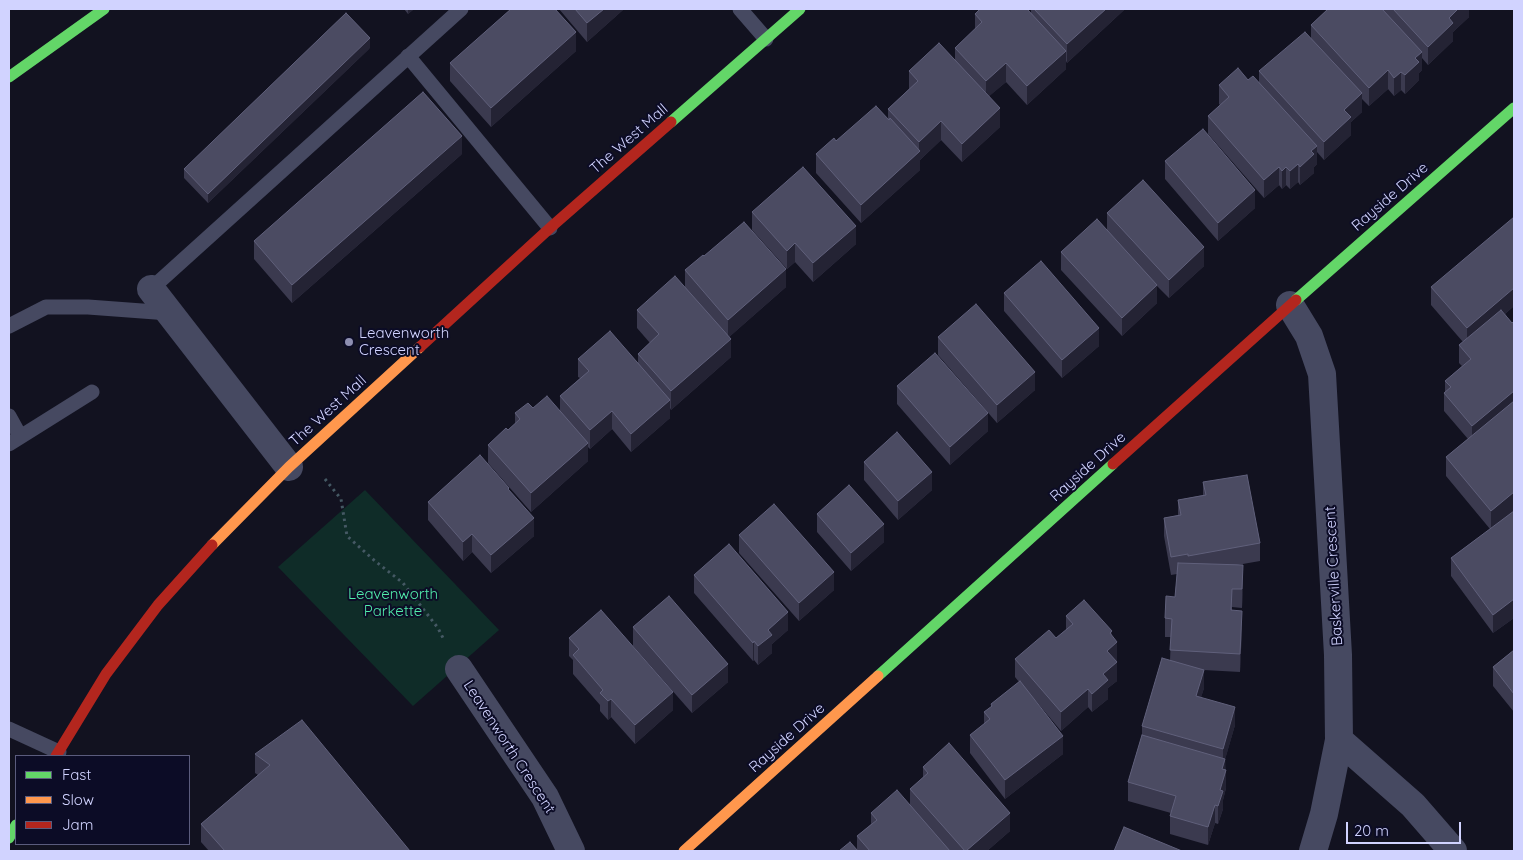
<!DOCTYPE html>
<style>
body{margin:0}
#map{position:relative;width:1523px;height:860px;overflow:hidden;background:#121220;font-family:Quicksand,sans-serif}
canvas{display:block}
.frame{position:absolute;inset:0;border:10px solid #d1d3ff;pointer-events:none}
.legend{position:absolute;left:15px;top:755px;width:175px;height:90px;box-sizing:border-box;background:#0c0c26;border:1px solid #5b5c7d;margin:0;padding:6px 9px;list-style:none;font-size:15px;color:#d1d3ff}
.legend li{display:flex;align-items:center;gap:10px;height:25px}
.legend b{width:25px;border:1px solid #5b5c7d}
.scale{position:absolute;left:1346px;top:822px;width:115px;height:22px;box-sizing:border-box;border:2px solid #d1d3ff;border-top:0;padding-left:6px;font-size:15px;line-height:18px;white-space:nowrap;color:#d1d3ff;-webkit-text-stroke:4px #0c0c26;paint-order:stroke}
</style>
<div id="map">
<canvas width="1523" height="860"></canvas>
<div class="frame"></div>
<ul class="legend">
<li><b style="height:6px;background:#63d668"></b>Fast</li>
<li><b style="height:6px;background:#ff974d"></b>Slow</li>
<li><b style="height:6px;background:#b3261e"></b>Jam</li>
</ul>
<div class="scale">20 m</div>
</div>
<script>
const ctx = document.querySelector('canvas').getContext('2d');
ctx.lineJoin = 'round';
function paint(path, color) {
  ctx.fillStyle = color;
  ctx.fill(path, 'evenodd');
}
function toPath(rows) {
  const path = new Path2D();
  for (const r of rows) {
    path.moveTo(r[0], r[1]);
    for (let i = 2; i < r.length; i += 2) path.lineTo(r[i], r[i + 1]);
  }
  return path;
}
function strokePath(path, color, width, dash) {
  ctx.strokeStyle = color;
  ctx.lineWidth = width;
  ctx.lineCap = dash ? 'butt' : 'round';
  ctx.setLineDash(dash || []);
  ctx.stroke(path);
}
function drawText(font, color, halo, rows, align = 'center') {
  ctx.font = font + ' Quicksand,sans-serif';
  ctx.lineWidth = 4;
  ctx.setLineDash([]);
  ctx.textBaseline = 'middle';
  ctx.strokeStyle = halo;
  ctx.fillStyle = color;
  for (const [text, x, y, turn = 0] of rows) {
    ctx.save();
    ctx.translate(x, y);
    ctx.rotate((+turn || 0) * Math.PI / 180);
    ctx.textAlign = isNaN(turn) ? turn : align;
    if (halo) ctx.strokeText(text, 0, 0);
    ctx.fillText(text, 0, 0);
    ctx.restore();
  }
}
const green = toPath([
 [365,490,499,630,413,706,278,567]
]);
const path = toPath([
 [325,479,341,499,347,536,375,561,403,583,438,628,444,640]
]);
const lane = toPath([
 [740,9,766,39],
 [408,56,550,228],
 [151,289,461,9],
 [9,326,46,307,88,307,169,313],
 [9,416,20,436],
 [9,444,92,392],
 [9,729,59,752]
]);
const street = toPath([
 [151,289,289,467],
 [1290,305,1309,336,1322,374,1338,655,1339,740,1324,814,1313,851],
 [459,669,545,797,571,851],
 [1339,740,1413,805,1453,851]
]);
const fast = toPath([
 [9,77,104,9],
 [671,122,800,9],
 [1296,300,1514,108],
 [878,676,1113,464],
 [9,838,16,825]
]);
const slow = toPath([
 [212,545,289,467,420,347],
 [684,851,878,676]
]);
const jam = toPath([
 [420,347,550,228,671,122],
 [1113,464,1296,300],
 [56,756,106,674,158,605,212,545]
]);
const wall = toPath([
 [404,9,414,9,408,14],
 [559,9,624,9,587,42],
 [1031,9,1124,9,1124,10,1067,63,1066,61,1066,69,1027,105,1006,82,989,96,1000,127,962,162,941,140,920,160,920,170,861,223,816,173,816,154,836,141,888,119,888,109,909,89,909,71,955,60,955,48,975,30,975,14,1031,13],
 [1328,9,1469,9,1469,17,1453,32,1453,41,1428,65,1422,58,1422,70,1419,73,1419,80,1405,94,1401,90,1394,96,1388,89,1369,106,1362,99,1362,112,1351,122,1351,135,1324,160,1317,152,1317,164,1314,167,1314,173,1300,185,1298,182,1290,189,1286,185,1282,189,1279,185,1264,198,1208,134,1208,116,1220,105,1219,104,1219,85,1248,80,1259,82,1259,71,1311,38,1311,25],
 [370,48,208,203,184,178,184,169],
 [576,51,491,127,450,81,450,63],
 [462,154,292,303,254,259,254,241],
 [1165,161,1255,208,1218,241,1165,179],
 [752,212,856,244,813,282,795,262,787,269,752,230],
 [1107,213,1204,266,1169,298,1157,286,1157,303,1122,336,1061,270,1061,252,1107,230],
 [704,256,786,287,729,337,731,357,671,410,670,408,670,418,631,452,612,429,590,449,588,447,588,461,531,512,488,463,488,445,508,430,515,424,515,413,533,408,560,410,560,396,580,378,578,377,578,359,638,363,638,354,650,343,637,328,637,310,685,288,685,270],
 [1431,287,1514,306,1505,314,1512,323,1514,321,1514,510,1508,516,1514,511,1514,639,1513,637,1513,619,1514,618,1493,633,1451,576,1451,558,1490,529,1446,476,1446,457,1468,439,1444,411,1444,393,1445,392,1445,381,1462,366,1459,363,1459,345,1463,342,1431,305],
 [1004,293,1099,346,1062,378,1004,311],
 [938,337,1035,390,997,423,938,355],
 [897,386,988,431,950,465,897,404],
 [864,462,932,490,898,520,864,480],
 [1203,482,1260,543,1260,561,1237,565,1243,584,1242,608,1232,607,1232,610,1242,629,1240,672,1204,670,1204,688,1201,697,1235,725,1225,759,1226,788,1223,800,1223,809,1218,824,1215,823,1208,845,1170,834,1170,816,1171,813,1128,801,1128,782,1142,735,1142,726,1170,660,1171,637,1165,637,1165,618,1175,597,1177,574,1171,575,1164,536,1164,518,1178,515,1178,500,1203,495],
 [509,490,534,536,491,573,472,552,463,561,428,520,428,502],
 [817,514,884,542,851,571,817,532],
 [739,535,834,590,799,621,739,553],
 [694,575,788,630,772,644,772,653,758,665,754,660,753,661,694,593],
 [1066,616,1112,636,1117,661,1116,661,1117,681,1108,688,1108,699,1092,712,1088,707,1061,731,1035,700,1063,754,1005,799,970,753,970,735,984,724,984,712,991,707,991,704,1019,682,1015,677,1015,659,1056,638,1066,630],
 [633,627,728,682,692,713,633,646],
 [569,638,673,710,635,744,611,717,608,720,600,711,600,705,573,674,573,660,569,656],
 [1514,650,1514,712,1493,686,1493,667],
 [255,754,410,851,209,851,201,842,201,824,258,775,255,773],
 [923,767,1010,831,987,851,839,851,857,850,857,836,871,824,871,813,910,806,910,789,923,778]
]);
const shadedWall = toPath([
 [408,9,414,9,408,14],
 [604,9,624,9,587,42,587,23],
 [1106,9,1124,9,1124,10,1067,63,1067,44],
 [1458,9,1469,9,1469,17,1453,32,1453,41,1428,65,1428,47,1449,18],
 [576,32,576,51,491,127,491,108],
 [370,38,370,48,208,203,208,194],
 [1066,51,1066,69,1027,105,1027,86],
 [1422,52,1422,70,1419,73,1419,80,1405,94,1405,75,1415,58],
 [1006,63,1006,82,986,99,986,81],
 [1388,70,1388,89,1369,106,1369,88],
 [1401,72,1401,90,1394,96,1394,78],
 [1362,93,1362,112,1351,122,1351,135,1324,160,1324,142,1344,110],
 [1000,108,1000,127,962,162,962,144],
 [941,121,941,140,920,160,920,170,861,223,861,205,919,152,919,142],
 [462,136,462,154,292,303,292,285],
 [1317,146,1317,164,1314,167,1314,173,1300,185,1300,167,1311,151],
 [1298,164,1298,182,1290,189,1290,171],
 [1279,167,1279,185,1264,198,1264,180],
 [1286,167,1286,185,1282,189,1282,171],
 [1255,190,1255,208,1218,241,1218,223],
 [856,226,856,244,813,282,813,263],
 [795,243,795,262,787,269,787,251],
 [1204,247,1204,266,1169,298,1169,280],
 [786,269,786,287,728,338,728,320],
 [1157,285,1157,303,1122,336,1122,318],
 [1514,288,1514,306,1467,347,1467,328],
 [1099,328,1099,346,1062,378,1062,360],
 [731,339,731,357,671,410,671,391],
 [1035,372,1035,390,997,423,997,405],
 [1514,391,1514,409,1472,445,1472,426],
 [670,400,670,418,631,452,631,434],
 [612,411,612,429,590,449,590,430],
 [988,413,988,431,950,465,950,447],
 [588,443,588,461,531,512,531,493],
 [932,472,932,490,898,520,898,501],
 [1514,492,1514,510,1491,530,1491,511],
 [534,518,534,536,491,573,491,555],
 [884,524,884,542,851,571,851,553],
 [472,534,472,552,463,561,463,542],
 [1243,565,1243,584,1242,608,1242,589],
 [834,572,834,590,799,621,799,603],
 [1514,599,1514,618,1493,633,1493,615],
 [1242,611,1242,629,1240,672,1240,654],
 [788,612,788,630,772,644,772,653,758,665,758,646,768,630],
 [1112,631,1112,646,1117,642,1117,661,1107,669,1107,651,1110,633],
 [754,641,754,660,753,661,753,643],
 [1117,662,1117,681,1108,688,1108,699,1092,712,1092,694,1103,674],
 [728,664,728,682,692,713,692,695],
 [1204,670,1204,688,1196,714,1196,696],
 [1088,689,1088,707,1061,731,1061,712],
 [673,692,673,710,635,744,635,725],
 [611,699,611,717,608,720,608,701],
 [1235,707,1235,725,1223,767,1223,749],
 [1063,736,1063,754,1005,799,1005,780],
 [1225,759,1226,788,1223,800,1223,809,1218,824,1218,806,1222,769],
 [1215,805,1215,823,1208,845,1208,827],
 [1010,813,1010,831,987,851,966,851]
]);
const building = toPath([
 [511,9,555,9,576,32,491,108,450,63,511,9],
 [575,9,604,9,587,23,575,9],
 [980,9,1027,9,1066,51,1027,86,1006,63,986,81,955,48,982,22,975,14,980,9],
 [1034,9,1106,9,1067,44,1034,9],
 [1328,9,1382,9,1422,52,1415,58,1419,62,1405,75,1401,72,1394,78,1388,70,1369,88,1311,25,1328,9],
 [1393,9,1458,9,1449,18,1453,23,1428,47,1393,9],
 [346,13,370,38,208,194,184,169,346,13],
 [1305,32,1362,93,1344,110,1351,117,1324,142,1259,71,1305,32],
 [939,43,1000,108,962,144,941,121,919,142,888,109,918,81,909,71,939,43],
 [1238,68,1248,80,1253,76,1317,146,1311,151,1314,154,1300,167,1298,164,1290,171,1286,167,1282,171,1279,167,1264,180,1208,116,1229,97,1219,85,1238,68],
 [423,92,462,136,292,285,254,241,423,92],
 [876,106,889,120,890,118,920,151,861,205,816,154,834,138,836,141,876,106],
 [1203,129,1255,190,1218,223,1165,161,1203,129],
 [803,167,856,226,813,263,795,243,787,251,752,212,803,167],
 [1143,180,1204,247,1169,280,1107,213,1143,180],
 [1514,217,1514,288,1467,328,1431,287,1514,217],
 [1097,219,1157,285,1122,318,1061,252,1097,219],
 [744,222,786,269,728,320,685,270,703,255,704,256,744,222],
 [1041,261,1099,328,1062,360,1004,293,1041,261],
 [675,276,731,339,671,391,638,354,659,334,637,310,675,276],
 [976,304,1035,372,997,405,938,337,976,304],
 [1501,310,1512,323,1514,321,1514,391,1472,426,1444,393,1451,387,1445,381,1471,359,1459,345,1501,310],
 [610,331,670,400,631,434,612,411,590,430,560,396,589,371,578,359,610,331],
 [935,353,988,413,950,447,897,386,935,353],
 [547,396,588,443,531,493,488,445,506,428,508,430,520,419,515,413,528,403,533,408,547,396],
 [1514,401,1514,468,1513,469,1514,470,1514,492,1491,511,1446,457,1514,401],
 [897,432,932,472,898,501,864,462,897,432],
 [480,455,509,488,508,489,534,518,491,555,472,534,463,542,428,502,480,455],
 [1247,475,1260,543,1188,556,1188,554,1171,557,1164,518,1181,515,1178,500,1206,495,1203,482,1247,475],
 [849,485,884,524,851,553,817,514,849,485],
 [774,504,834,572,799,603,739,535,774,504],
 [1514,511,1514,599,1493,615,1451,558,1514,511],
 [729,544,788,612,768,630,772,635,758,646,754,641,753,643,694,575,729,544],
 [1178,563,1243,565,1242,589,1232,589,1231,610,1242,611,1240,654,1170,650,1172,619,1165,618,1166,596,1175,597,1178,563],
 [669,596,728,664,692,695,633,627,669,596],
 [1084,600,1112,631,1110,633,1117,642,1107,651,1117,662,1103,674,1108,680,1092,694,1088,689,1061,712,1015,659,1049,630,1056,638,1073,624,1066,616,1084,600],
 [601,610,673,692,635,725,611,699,608,701,600,693,603,690,573,655,579,649,569,638,601,610],
 [1514,650,1514,694,1493,667,1514,650],
 [1162,658,1204,670,1196,696,1235,707,1223,749,1142,726,1162,658],
 [1020,681,1063,736,1005,780,970,735,990,719,984,712,992,706,991,704,1020,681],
 [302,720,410,851,225,851,201,824,270,765,255,754,302,720],
 [1142,735,1225,759,1222,769,1226,770,1220,790,1223,791,1218,806,1215,805,1208,827,1170,816,1176,796,1128,782,1142,735],
 [949,743,1010,813,966,851,965,851,910,789,928,773,923,767,949,743],
 [897,790,950,851,870,851,857,836,877,820,871,813,897,790],
 [1124,827,1182,851,1114,851,1124,827],
 [850,842,858,851,839,851,850,842]
]);
const markers = [
 [349,342,5,"#8e8fb1"]
];
const streetNames = [
 ["The West Mall",629,139,-41],
 ["Rayside Drive",1390,197,-41],
 ["The West Mall",328,411,-42],
 ["Rayside Drive",1088,467,-42],
 ["Baskerville Crescent",1334,576,-93],
 ["Rayside Drive",787,738,-42],
 ["Leavenworth Crescent",509,747,57]
];
const poiNames = [
 ["Leavenworth",359,333],
 ["Crescent",359,350]
];
const parkNames = [
 ["Leavenworth",393,594],
 ["Parkette",393,611]
];
paint(green, '#0f2c28');
strokePath(path, '#455964', 3, [2.5, 4]);
strokePath(lane, '#464961', 15);
strokePath(street, '#464961', 28);
strokePath(fast, '#63d668', 11);
strokePath(slow, '#ff974d', 11);
strokePath(jam, '#b3261e', 11);
paint(wall, '#3b3a4f');
paint(shadedWall, '#242334');
paint(building, '#4b4b62');
strokePath(building, '#60607b', 1);
for (const [x, y, r, color] of markers) {
  const dot = new Path2D();
  dot.arc(x, y, r, 0, 2 * Math.PI);
  ctx.fillStyle = color;
  ctx.fill(dot);
  strokePath(dot, '#0c0c26', 2);
}
drawText('15px', '#d1d3ff', '#0c0c26', streetNames);
drawText('15px', '#d1d3ff', '#0c0c26', poiNames, 'left');
drawText('15px', '#51ebaa', '#0c0c26', parkNames);
</script>
